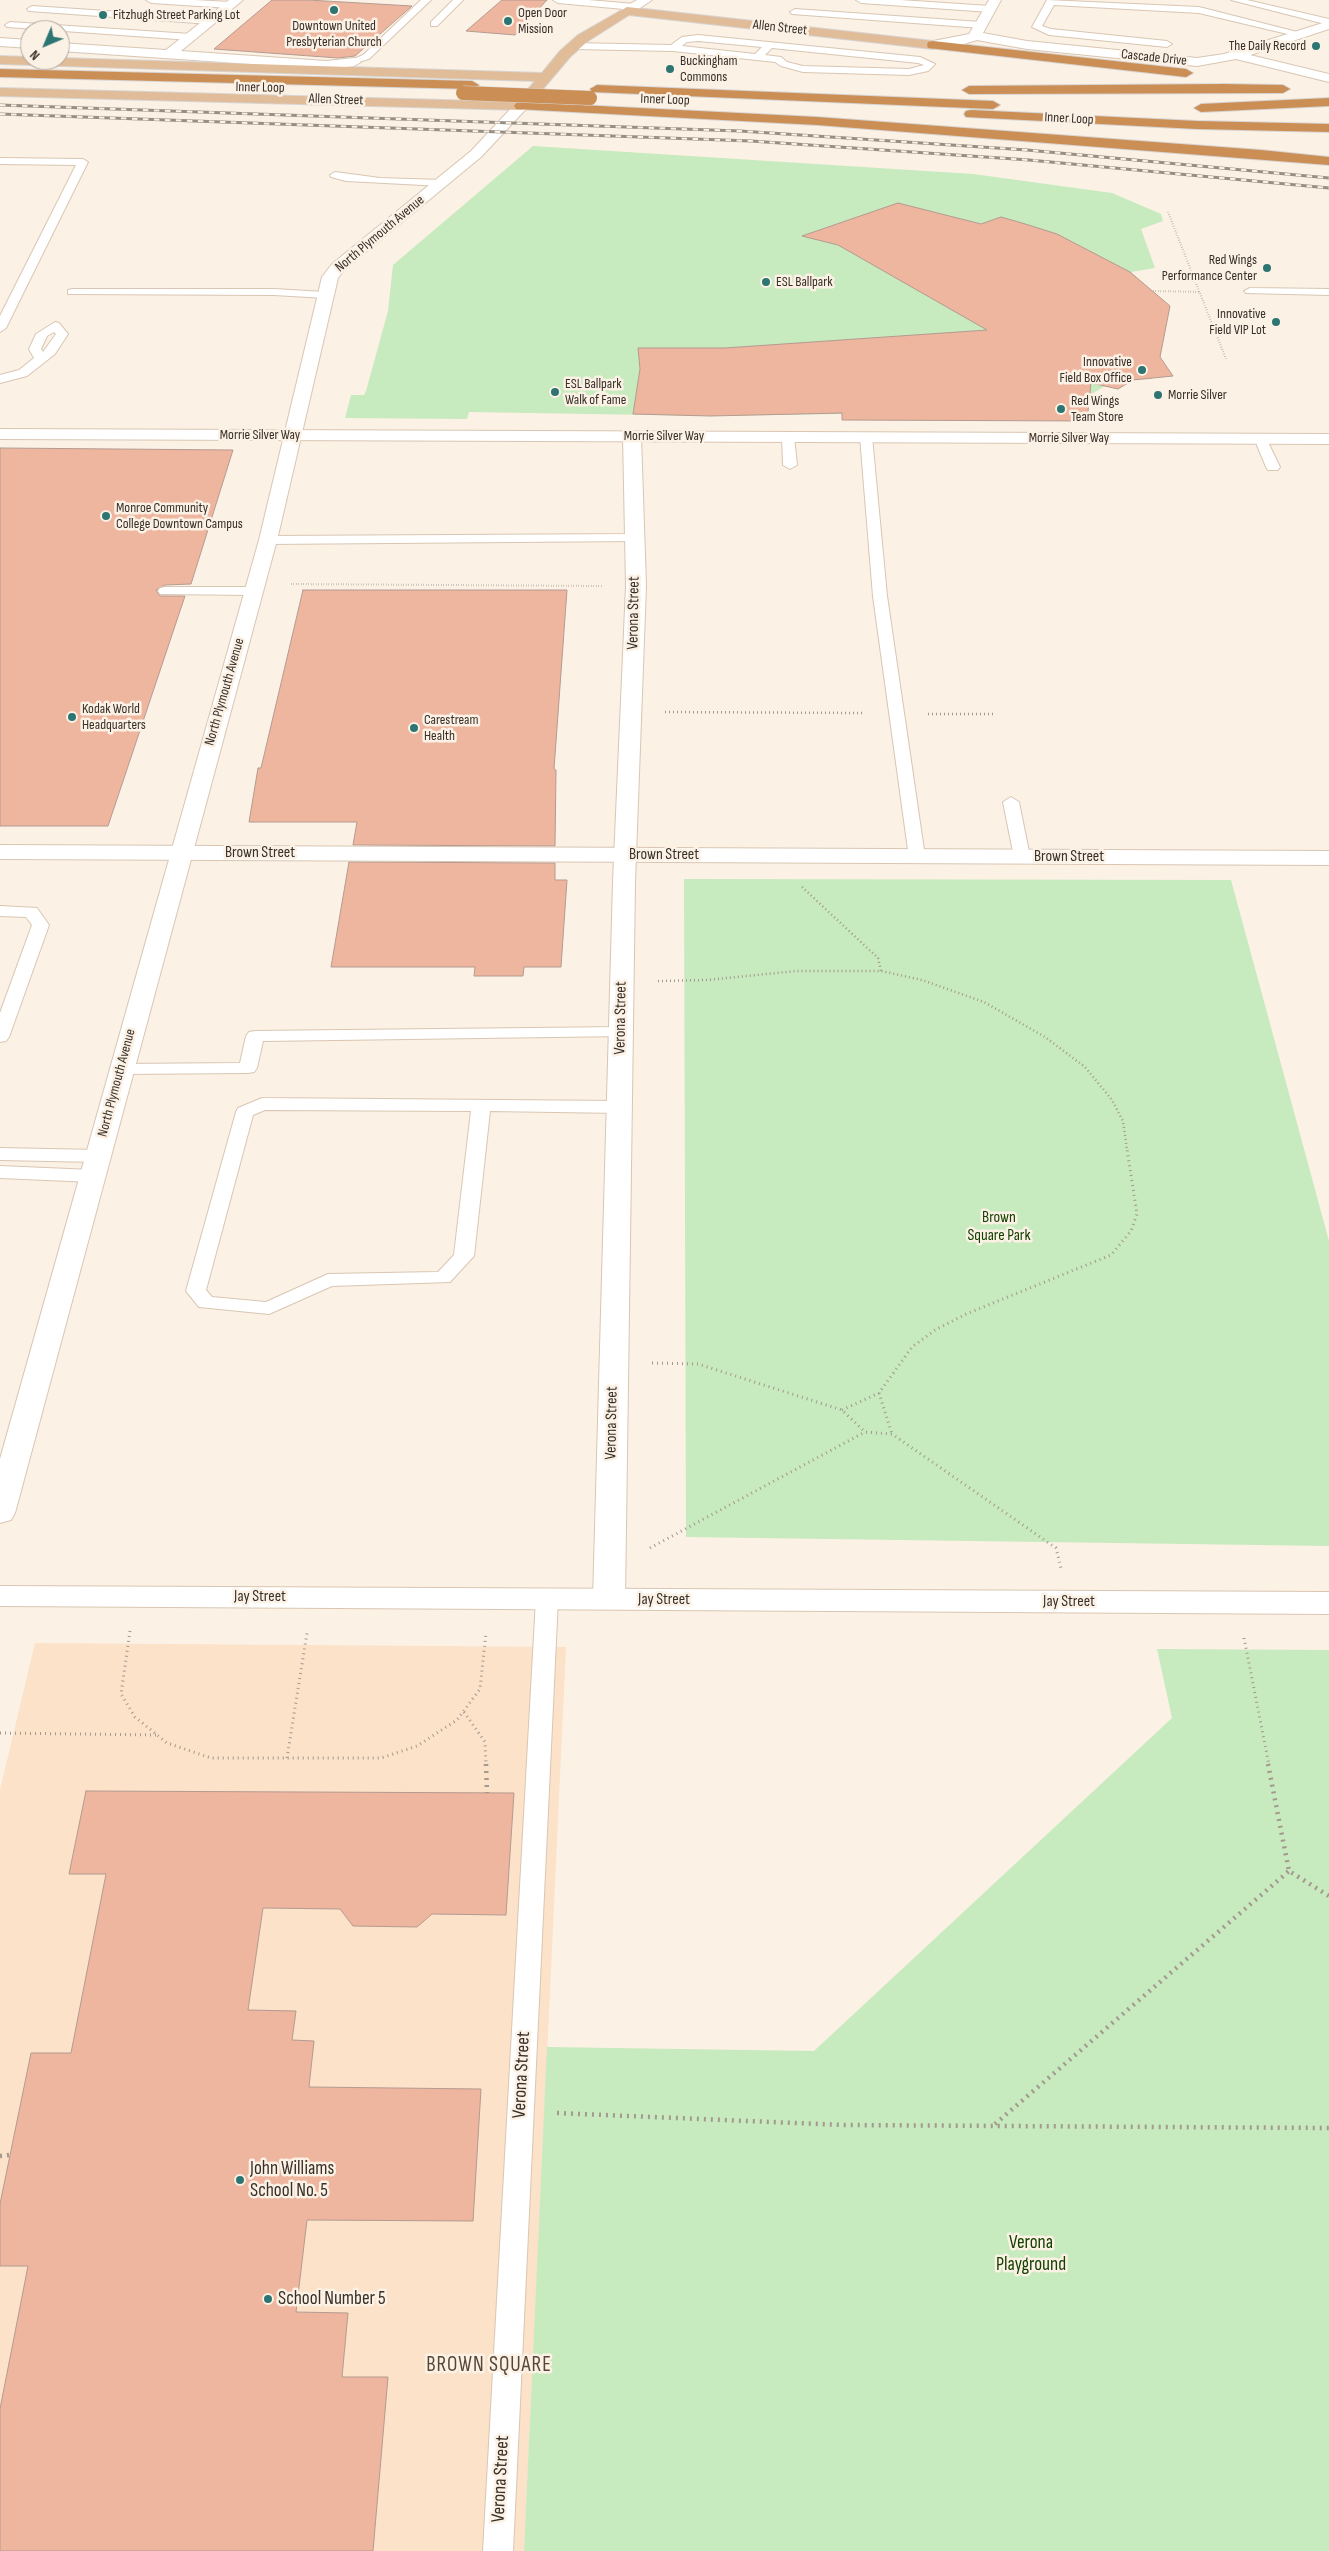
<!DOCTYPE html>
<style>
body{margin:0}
#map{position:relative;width:1329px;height:2551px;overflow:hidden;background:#fcf1e5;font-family:"Sofia Sans Condensed",sans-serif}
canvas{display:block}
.north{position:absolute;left:20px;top:20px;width:50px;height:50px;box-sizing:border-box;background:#fcf1e5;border:1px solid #ada399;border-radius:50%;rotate:225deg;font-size:14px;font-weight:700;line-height:20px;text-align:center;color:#372f28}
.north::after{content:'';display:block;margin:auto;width:18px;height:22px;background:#2c7573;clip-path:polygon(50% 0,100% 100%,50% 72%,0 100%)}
</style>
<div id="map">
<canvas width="1329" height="2551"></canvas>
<div class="north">N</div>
</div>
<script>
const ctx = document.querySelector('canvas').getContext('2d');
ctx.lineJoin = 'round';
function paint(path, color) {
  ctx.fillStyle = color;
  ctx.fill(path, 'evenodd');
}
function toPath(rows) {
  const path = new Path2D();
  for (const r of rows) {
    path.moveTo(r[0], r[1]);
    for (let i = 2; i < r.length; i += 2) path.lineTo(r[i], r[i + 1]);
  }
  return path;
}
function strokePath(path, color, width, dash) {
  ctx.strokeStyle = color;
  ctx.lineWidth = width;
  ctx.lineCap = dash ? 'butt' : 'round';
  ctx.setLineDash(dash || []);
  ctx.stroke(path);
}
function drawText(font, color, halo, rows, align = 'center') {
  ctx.font = font + ' "Sofia Sans Condensed",sans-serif';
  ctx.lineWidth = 5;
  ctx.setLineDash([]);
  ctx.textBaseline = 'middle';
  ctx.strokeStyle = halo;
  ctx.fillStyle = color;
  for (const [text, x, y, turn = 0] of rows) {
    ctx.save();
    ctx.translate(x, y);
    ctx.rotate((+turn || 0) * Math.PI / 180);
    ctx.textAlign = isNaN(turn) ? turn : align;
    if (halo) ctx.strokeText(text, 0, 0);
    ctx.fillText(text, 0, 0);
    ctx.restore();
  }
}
const built = toPath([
 [35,1643,566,1647,524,2551,0,2551,0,1790]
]);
const green = toPath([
 [533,146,973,174,1112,193,1161,214,1163,221,1141,229,1155,268,1131,272,1160,298,1155,357,1165,365,1158,376,1151,379,1133,380,1118,389,1105,386,1090,395,1087,421,842,420,842,414,710,416,469,412,467,419,345,418,351,395,364,395,366,391,388,311,393,265],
 [684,879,1231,880,1329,1241,1329,1546,686,1537],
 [1157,1649,1329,1650,1329,2551,524,2551,547,2047,814,2051,1172,1718]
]);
const building = toPath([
 [272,0,308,0,412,6,355,56,338,58,214,49,272,0],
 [502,0,547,0,515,35,466,31,502,0],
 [898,203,981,224,1001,217,1022,223,1057,234,1130,272,1170,306,1160,357,1173,376,1133,380,1118,389,1091,383,1087,421,842,420,842,413,710,416,633,414,640,369,638,348,725,348,987,330,838,245,802,236,898,203],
 [0,448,233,450,191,584,165,585,156,590,160,596,185,596,108,826,0,826,0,448],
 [303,590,567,590,554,769,556,770,555,846,353,845,357,822,249,822,258,768,261,768,303,590],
 [349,862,555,863,555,880,567,880,561,967,524,967,523,976,474,976,475,967,331,967,349,862],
 [86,1791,514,1793,506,1915,432,1914,417,1927,353,1926,340,1909,263,1908,248,2010,296,2011,292,2040,314,2041,309,2087,481,2089,473,2221,307,2220,296,2312,348,2313,342,2377,388,2377,373,2551,0,2551,0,2409,28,2266,0,2266,0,2204,31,2053,71,2053,106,1874,69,1874,86,1791]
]);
const pathFar3 = toPath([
 [1168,212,1226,359],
 [1153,291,1200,292],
 [291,584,602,586]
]);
const pathFar2 = toPath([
 [665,712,864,713],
 [928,714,994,714],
 [802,887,878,958,881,971],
 [658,981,707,980,796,971,881,971,922,980,984,1002,1045,1037,1085,1067,1112,1100,1123,1121,1127,1150]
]);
const pathFar1 = toPath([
 [652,1363,698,1364,842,1410,865,1432,892,1434,1056,1548,1061,1568],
 [879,1393,892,1434],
 [842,1410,879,1393,912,1347,935,1330,966,1314,1111,1255,1131,1231,1137,1214,1127,1149],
 [650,1548,865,1432],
 [130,1631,121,1694,135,1717,167,1743,211,1758,381,1758,417,1746,457,1720,480,1689,486,1633],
 [1244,1638,1269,1765],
 [464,1712,485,1742,486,1765],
 [0,1733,156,1735],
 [287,1758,307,1633]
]);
const path = toPath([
 [486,1764,487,1793],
 [1268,1764,1289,1871,1329,1896],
 [557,2113,843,2125,1329,2128],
 [995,2124,1289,1871],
 [0,2156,10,2155]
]);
const service = toPath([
 [146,0,194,0,231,2,236,5,231,8,151,3,146,0],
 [421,0,431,0,369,59,351,64,351,60,363,55,421,0],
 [453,0,463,0,437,26,431,26,431,22,453,0],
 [553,0,588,0,635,4,640,7,635,10,558,3,553,0],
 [856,0,900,0,990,6,995,9,990,12,861,3,856,0],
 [1047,0,1199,7,1305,34,1300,37,1199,13,1054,5,1042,26,1051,29,1167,41,1172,44,1167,47,1049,35,1032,27,1047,0],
 [1231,0,1247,0,1329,19,1329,25,1231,0],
 [32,6,211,18,216,21,211,24,29,11,27,9,32,6],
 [795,9,981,22,986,25,981,28,792,14,790,12,795,9],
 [10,22,191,34,196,37,191,40,7,27,5,25,10,22],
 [698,35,920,57,935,64,928,71,909,75,803,72,781,66,775,62,673,51,574,49,569,46,574,43,671,45,682,37,698,35],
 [698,41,762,47,755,54,682,46,687,42,698,41],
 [772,48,918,63,924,65,909,69,803,66,787,62,781,57,765,55,772,48],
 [0,158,83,159,88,162,6,328,0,332,0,316,76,165,0,164,0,158],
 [335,172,380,178,442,180,447,183,442,186,346,181,331,177,330,175,335,172],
 [1250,288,1329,289,1329,295,1246,293,1244,291,1250,288],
 [72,289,274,289,325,292,331,295,325,298,274,295,68,294,68,290,72,289],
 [55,322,59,323,68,334,55,354,27,376,0,383,0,375,19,370,34,358,29,349,36,334,55,322],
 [54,332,56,334,43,352,41,349,47,336,54,332],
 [788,433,794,437,797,465,790,469,783,465,782,437,788,433],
 [866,433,872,437,887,596,925,857,917,862,909,857,873,596,860,437,866,433],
 [1260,434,1266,438,1280,467,1278,470,1268,470,1266,467,1254,438,1260,434],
 [634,534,639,535,641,538,639,541,268,544,261,540,268,536,634,534],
 [165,587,253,587,260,591,253,595,160,594,158,591,160,588,165,587],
 [1011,797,1019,802,1030,857,1022,862,1014,857,1003,802,1011,797],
 [0,906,37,908,49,925,9,1037,6,1041,0,1042,0,1013,32,925,26,917,0,916,0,906],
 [621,1027,627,1028,630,1032,627,1036,263,1041,257,1068,254,1072,248,1073,121,1074,115,1073,112,1069,115,1065,121,1064,240,1063,246,1036,249,1032,255,1031,621,1027],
 [262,1098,619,1101,626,1103,628,1107,626,1111,619,1113,490,1111,474,1256,450,1282,332,1286,269,1314,199,1307,186,1291,236,1112,238,1108,262,1098],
 [265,1110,471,1111,454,1255,438,1272,328,1274,266,1302,212,1297,206,1290,253,1115,265,1110],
 [0,1148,97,1150,104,1152,106,1156,104,1160,97,1162,0,1160,0,1148],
 [0,1166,92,1170,99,1172,102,1176,99,1180,92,1182,0,1178,0,1166],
 [547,1591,555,1594,558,1599,513,2551,483,2551,536,1599,539,1594,547,1591]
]);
const minor = toPath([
 [229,0,243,0,181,51,326,61,354,58,361,62,354,66,326,69,60,51,60,43,166,50,229,0],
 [989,0,1001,0,983,33,1027,41,1197,58,1224,54,1329,21,1329,29,1250,55,1329,74,1329,82,1236,59,1197,66,1027,49,977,40,954,47,928,48,927,45,928,42,969,34,989,0],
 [0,38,30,40,30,48,0,46,0,38],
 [632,431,638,432,641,436,646,586,635,882,625,1599,620,1606,609,1609,598,1606,593,1599,613,882,626,586,623,436,626,432,632,431]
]);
const tertiary = toPath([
 [521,102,526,103,528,106,526,109,481,157,344,270,338,278,277,540,15,1513,11,1520,0,1523,0,1459,259,540,322,277,332,264,471,151,516,103,521,102],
 [0,1586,1329,1592,1329,1614,0,1606,0,1586]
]);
const secondary = toPath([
 [637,0,652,0,631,14,623,14,621,11,623,8,637,0],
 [0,429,1329,434,1329,444,0,439,0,429],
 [0,845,1329,851,1329,865,0,859,0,845]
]);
const primary = toPath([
 [627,7,933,41,939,45,933,49,629,15,588,41,570,57,526,109,521,110,0,96,0,88,517,102,535,81,0,64,0,56,30,57,30,60,60,60,60,58,542,73,560,51,578,35,627,7]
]);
const motorway = toPath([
 [933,41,1186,69,1193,73,1186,77,928,48,927,45,928,42,933,41],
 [0,69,472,81,479,85,472,89,0,77,0,69],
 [1222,84,1283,85,1290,89,1283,93,969,94,962,90,969,86,1222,84],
 [597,85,993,101,1000,105,993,109,592,92,590,89,597,85],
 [1329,98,1329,106,1201,112,1194,108,1201,104,1329,98],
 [521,102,817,117,1261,150,1329,157,1329,165,817,125,516,109,514,106,516,103,521,102],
 [971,110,1197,121,1329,124,1329,132,1197,129,966,117,964,114,966,111,971,110]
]);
const rail = toPath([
 [0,105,740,131,1027,150,1329,178],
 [0,114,751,141,1029,160,1329,188]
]);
const motorwayBridge = toPath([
 [463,93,590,98]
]);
const markers = [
 [334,10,5,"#2c7573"],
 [103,15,5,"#2c7573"],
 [508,21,5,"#2c7573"],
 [1316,46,5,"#2c7573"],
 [670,69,5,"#2c7573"],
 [1267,268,5,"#2c7573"],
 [766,282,5,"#2c7573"],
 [1276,322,5,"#2c7573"],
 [1142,370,5,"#2c7573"],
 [555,392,5,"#2c7573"],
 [1158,395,5,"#2c7573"],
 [1061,409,5,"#2c7573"],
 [106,516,5,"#2c7573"],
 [72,717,5,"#2c7573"],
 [414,728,5,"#2c7573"],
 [240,2180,5,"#2c7573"],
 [268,2299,5,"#2c7573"]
];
const farPoinames = [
 ["Open Door",518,13],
 ["Mission",518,29],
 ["Fitzhugh Street Parking Lot",113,15],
 ["Downtown United",334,26,"center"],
 ["Presbyterian Church",334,42,"center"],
 ["The Daily Record",1306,46,"right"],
 ["Buckingham",680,61],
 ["Commons",680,77],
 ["Red Wings",1257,260,"right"],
 ["Performance Center",1257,276,"right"],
 ["ESL Ballpark",776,282],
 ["Innovative",1266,314,"right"],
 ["Field VIP Lot",1266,330,"right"],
 ["Innovative",1132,362,"right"],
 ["Field Box Office",1132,378,"right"],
 ["ESL Ballpark",565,384],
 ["Walk of Fame",565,400],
 ["Morrie Silver",1168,395],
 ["Red Wings",1071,401],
 ["Team Store",1071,417],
 ["Monroe Community",116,508],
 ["College Downtown Campus",116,524],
 ["Kodak World",82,709],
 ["Headquarters",82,725],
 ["Carestream",424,720],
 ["Health",424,736]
];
const farStreetnames = [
 ["Allen Street",780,28,6],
 ["Cascade Drive",1154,58,6],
 ["Inner Loop",260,88,1],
 ["Allen Street",336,100,2],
 ["Inner Loop",665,100,2],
 ["Inner Loop",1069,119,3],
 ["North Plymouth Avenue",380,234,-40],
 ["Morrie Silver Way",260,435],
 ["Morrie Silver Way",664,436],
 ["Morrie Silver Way",1069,438],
 ["North Plymouth Avenue",225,692,-74],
 ["North Plymouth Avenue",117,1083,-75]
];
const streetNames = [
 ["Verona Street",634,613,-89],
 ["Brown Street",260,853],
 ["Brown Street",664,855],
 ["Brown Street",1069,857],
 ["Verona Street",621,1018,-89],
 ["Verona Street",612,1423,-89],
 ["Jay Street",260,1597],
 ["Jay Street",664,1600],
 ["Jay Street",1069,1602]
];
const parkNames = [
 ["Brown",999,1218],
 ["Square Park",999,1236]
];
const nearStreetnames = [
 ["Verona Street",522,2075,-87],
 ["Verona Street",501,2479,-87]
];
const nearPoinames = [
 ["John Williams",250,2169],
 ["School No. 5",250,2191],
 ["School Number 5",278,2299]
];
const nearParknames = [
 ["Verona",1031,2243],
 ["Playground",1031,2265]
];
const nearNeighbourhoodnames = [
 ["BROWN SQUARE",489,2366]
];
paint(built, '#fbe2c9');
paint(green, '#c7eabe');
paint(building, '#eeb59f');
strokePath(building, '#b49b91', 1);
strokePath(service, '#d9c6b3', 2);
strokePath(minor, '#d9c6b3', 2);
strokePath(tertiary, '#d9c6b3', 2);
strokePath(secondary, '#d9c6b3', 2);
strokePath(primary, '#d7d5d4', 2);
strokePath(motorway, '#d7d5d4', 2);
strokePath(pathFar3, '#a3998f', 2, [0.5, 2]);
strokePath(pathFar2, '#a3998f', 2.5, [1, 3]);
strokePath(pathFar1, '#a3998f', 3, [1, 4]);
strokePath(path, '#a3998f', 4.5, [2, 5]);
paint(service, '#fff');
paint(minor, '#fff');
paint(tertiary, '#fff');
paint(secondary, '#fff');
paint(primary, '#e0bc99');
paint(motorway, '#cb8f55');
strokePath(rail, '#978e84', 3);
strokePath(rail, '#fcf1e5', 2, [5.5]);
strokePath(motorwayBridge, '#d7d5d4', 15, []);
strokePath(motorwayBridge, '#cb8f55', 14);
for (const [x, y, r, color] of markers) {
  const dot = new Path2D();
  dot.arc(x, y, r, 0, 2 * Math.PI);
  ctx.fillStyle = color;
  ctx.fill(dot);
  strokePath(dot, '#fcf1e5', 2);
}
drawText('14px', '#372f28', '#fcf1e5', farPoinames, 'left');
drawText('14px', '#372f28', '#fcf1e5', farStreetnames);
drawText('16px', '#372f28', '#fcf1e5', streetNames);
drawText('16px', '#124100', '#fcf1e5', parkNames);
drawText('19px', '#372f28', '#fcf1e5', nearStreetnames);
drawText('19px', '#372f28', '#fcf1e5', nearPoinames, 'left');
drawText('19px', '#124100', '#fcf1e5', nearParknames);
ctx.letterSpacing = '1px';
drawText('21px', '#564636', '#fcf1e5', nearNeighbourhoodnames);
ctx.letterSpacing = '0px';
</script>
